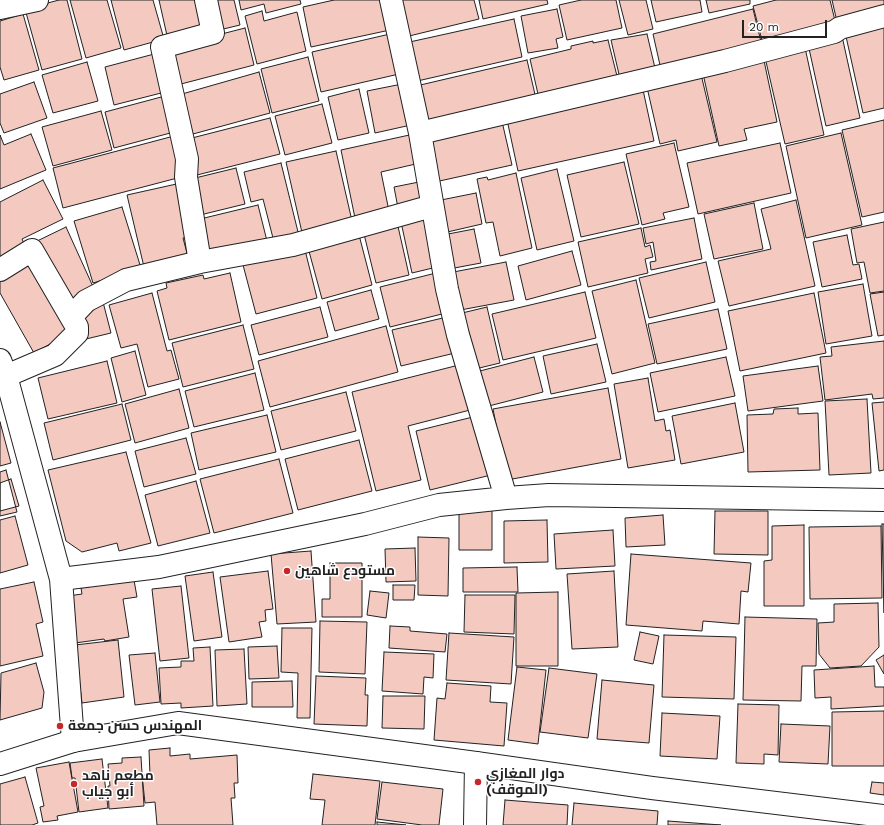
<!DOCTYPE html>
<meta charset="utf-8">
<style>
body{margin:0}
#map{position:relative;width:884px;height:825px;overflow:hidden;background:#fff;font-family:"Work Sans",sans-serif}
canvas{display:block}
.scale{position:absolute;left:742px;top:20px;width:85px;height:18px;box-sizing:border-box;border:2px solid #222;border-top:0;padding-left:5px;font-size:12px;line-height:14px;white-space:nowrap;color:#222;-webkit-text-stroke:3px #fff;paint-order:stroke}
</style>
<div id="map">
<canvas width="884" height="825"></canvas>
<div class="scale">20 m</div>
</div>
<script>
const ctx = document.querySelector('canvas').getContext('2d');
ctx.lineJoin = 'round';
function paint(path, color) {
  ctx.fillStyle = color;
  ctx.fill(path, 'evenodd');
}
function toPath(rows) {
  const path = new Path2D();
  for (const r of rows) {
    path.moveTo(r[0], r[1]);
    for (let i = 2; i < r.length; i += 2) path.lineTo(r[i], r[i + 1]);
  }
  return path;
}
function strokePath(path, color, width, dash) {
  ctx.strokeStyle = color;
  ctx.lineWidth = width;
  ctx.lineCap = dash ? 'butt' : 'round';
  ctx.setLineDash(dash || []);
  ctx.stroke(path);
}
function drawText(font, color, halo, rows, align = 'center') {
  ctx.font = font + ' "Work Sans",Cairo,sans-serif';
  ctx.lineWidth = 3;
  ctx.setLineDash([]);
  ctx.textBaseline = 'middle';
  ctx.strokeStyle = halo;
  ctx.fillStyle = color;
  for (const [text, x, y, turn = 0] of rows) {
    ctx.save();
    ctx.translate(x, y);
    ctx.rotate((+turn || 0) * Math.PI / 180);
    ctx.textAlign = isNaN(turn) ? turn : align;
    if (halo) ctx.strokeText(text, 0, 0);
    ctx.fillText(text, 0, 0);
    ctx.restore();
  }
}
const building = toPath([
 [59,0,67,0,82,59,42,70,25,9,59,0],
 [70,0,107,0,121,48,86,58,70,0],
 [111,0,153,0,164,39,124,50,111,0],
 [159,0,203,0,210,30,168,40,159,0],
 [207,0,234,0,240,25,215,31,207,0],
 [239,0,300,0,301,4,266,13,264,4,241,10,239,0],
 [334,0,383,0,390,30,311,47,303,7,334,0],
 [396,0,474,0,479,19,405,37,396,0],
 [479,0,547,0,548,4,483,19,479,0],
 [581,0,616,0,622,28,567,40,559,5,581,0],
 [619,0,646,0,653,29,628,35,619,0],
 [651,0,700,0,702,12,656,22,651,0],
 [706,0,750,0,750,4,709,13,706,0],
 [776,0,830,0,837,29,764,48,753,6,776,0],
 [832,0,884,0,884,15,838,26,832,0],
 [557,9,563,37,556,39,558,48,528,53,521,16,557,9],
 [753,9,763,50,662,74,653,34,753,9],
 [262,11,264,21,297,12,306,51,257,64,245,16,262,11],
 [23,14,39,70,4,80,0,67,0,21,23,14],
 [514,19,522,57,413,82,405,43,514,19],
 [884,23,884,108,863,113,845,32,884,23],
 [245,28,254,65,181,84,171,47,245,28],
 [390,34,399,74,321,92,312,52,390,34],
 [647,34,655,68,621,83,611,40,647,34],
 [842,36,860,118,826,126,808,44,842,36],
 [608,40,619,84,540,103,530,59,571,49,571,46,593,41,593,43,608,40],
 [804,43,824,135,785,144,764,53,804,43],
 [158,53,169,91,114,105,105,67,158,53],
 [763,56,777,122,744,129,747,140,719,146,702,69,763,56],
 [308,57,319,101,272,113,261,69,308,57],
 [527,60,537,103,425,129,416,86,527,60],
 [87,62,98,101,53,113,42,75,87,62],
 [700,70,717,142,678,151,676,140,660,144,646,83,700,70],
 [259,72,270,113,193,134,182,94,259,72],
 [34,82,47,118,4,133,0,123,0,94,34,82],
 [402,84,411,125,375,133,367,91,402,84],
 [642,85,654,141,518,171,506,115,642,85],
 [359,89,369,133,338,140,328,97,359,89],
 [165,96,174,132,114,148,105,112,165,96],
 [322,104,332,143,285,155,275,116,322,104],
 [101,111,112,150,53,166,42,127,101,111],
 [501,117,512,165,435,182,424,135,501,117],
 [270,118,280,154,197,175,188,139,270,118],
 [884,120,884,212,862,217,842,130,884,120],
 [841,133,862,225,806,238,786,146,841,133],
 [31,134,46,170,0,189,0,135,4,145,31,134],
 [414,134,420,163,381,172,389,211,355,218,341,150,414,134],
 [174,136,185,176,63,208,53,168,174,136],
 [674,143,689,207,663,213,665,219,642,225,626,154,674,143],
 [780,143,791,193,698,214,687,163,780,143],
 [336,151,352,221,303,237,286,162,336,151],
 [624,162,639,224,581,237,567,175,624,162],
 [281,163,299,236,274,242,263,199,251,202,244,172,281,163],
 [236,168,245,204,196,216,187,180,236,168],
 [557,169,574,241,537,250,521,178,557,169],
 [516,173,532,248,500,256,493,222,486,223,477,179,487,177,488,180,516,173],
 [43,180,63,219,22,239,27,250,0,266,0,202,43,180],
 [424,181,427,202,398,208,394,187,424,181],
 [181,183,193,236,183,238,188,257,144,267,127,195,181,183],
 [476,193,482,224,443,233,436,201,476,193],
 [796,200,815,286,729,306,718,261,771,249,761,209,796,200],
 [754,203,763,249,714,259,704,214,754,203],
 [258,205,267,241,204,257,196,220,258,205],
 [122,207,141,268,93,283,74,221,122,207],
 [430,216,441,266,412,273,401,222,430,216],
 [694,218,702,259,651,270,650,262,656,261,653,242,646,244,643,228,694,218],
 [397,222,409,275,376,283,363,230,397,222],
 [884,222,884,291,870,293,864,262,857,263,851,229,884,222],
 [66,227,95,291,68,306,33,243,66,227],
 [641,228,645,247,650,245,653,257,645,259,648,273,588,287,578,242,641,228],
 [474,229,481,263,449,269,443,235,474,229],
 [358,231,372,285,322,299,307,244,358,231],
 [847,235,853,265,859,264,862,279,822,287,813,242,847,235],
 [305,250,317,298,256,314,243,265,305,250],
 [572,251,581,285,526,300,518,266,572,251],
 [35,259,75,330,34,353,0,293,0,279,35,259],
 [506,262,514,300,455,311,448,273,506,262],
 [706,262,715,302,649,318,639,278,706,262],
 [230,273,241,322,169,340,157,291,167,288,166,283,203,275,204,279,230,273],
 [436,273,446,313,390,327,380,287,436,273],
 [636,280,655,363,612,374,592,291,636,280],
 [863,284,872,336,826,344,818,292,863,284],
 [371,290,379,319,335,331,327,302,371,290],
 [585,292,596,338,503,360,492,314,585,292],
 [884,292,884,335,878,336,870,294,884,292],
 [152,293,167,351,171,350,179,379,148,387,137,344,121,348,109,305,152,293],
 [814,293,826,353,740,371,728,311,814,293],
 [103,302,111,333,86,339,81,320,103,302],
 [320,307,328,337,259,355,251,325,320,307],
 [487,307,500,363,471,370,458,314,487,307],
 [718,309,727,349,657,364,648,324,718,309],
 [447,317,455,353,401,366,392,330,447,317],
 [243,325,254,369,183,387,172,343,243,325],
 [386,326,398,372,270,407,258,361,386,326],
 [884,341,884,398,873,399,872,394,825,400,820,357,832,356,831,347,884,341],
 [597,344,606,382,551,394,543,356,597,344],
 [135,351,146,395,122,402,111,358,135,351],
 [534,357,543,392,485,407,476,372,534,357],
 [726,357,735,396,658,412,650,373,726,357],
 [107,361,117,403,48,419,38,378,107,361],
 [459,365,470,410,408,426,421,480,376,491,352,392,459,365],
 [818,366,823,401,748,411,743,376,818,366],
 [255,373,264,410,194,427,185,391,255,373],
 [648,378,655,421,664,419,666,431,670,430,675,460,628,468,614,384,648,378],
 [608,388,621,459,507,480,493,409,608,388],
 [179,389,189,428,135,443,125,404,179,389],
 [346,392,356,431,281,450,271,411,346,392],
 [867,399,871,473,829,475,825,401,867,399],
 [884,402,884,470,879,471,872,403,884,402],
 [735,403,744,452,681,464,672,416,735,403],
 [122,404,131,440,53,460,44,423,122,404],
 [798,408,798,414,818,413,820,470,748,472,747,415,773,414,774,409,798,408],
 [267,415,276,452,199,470,191,433,267,415],
 [477,416,491,475,430,490,416,431,477,416],
 [0,422,11,463,0,466,0,422],
 [186,438,196,474,144,487,135,451,186,438],
 [359,440,372,491,298,510,285,459,359,440],
 [126,452,151,543,119,551,117,543,82,552,66,541,48,470,126,452],
 [279,459,293,513,214,533,200,479,279,459],
 [6,470,17,512,0,516,0,472,6,470],
 [11,479,19,506,0,511,0,483,11,479],
 [196,481,210,533,158,546,145,495,196,481],
 [459,508,492,508,492,550,459,550,459,508],
 [715,511,768,511,768,555,714,554,715,511],
 [663,515,665,545,626,547,625,518,663,515],
 [15,516,28,565,0,573,0,520,15,516],
 [547,520,548,562,504,563,504,521,547,520],
 [882,524,884,524,884,613,882,524],
 [804,525,804,606,764,606,764,561,772,560,772,526,804,525],
 [881,526,882,598,810,599,809,527,881,526],
 [613,530,615,566,556,569,554,534,613,530],
 [418,537,449,538,448,596,418,595,418,537],
 [415,548,416,581,386,582,385,549,415,548],
 [311,551,316,622,277,624,271,554,311,551],
 [631,554,751,563,748,592,741,591,739,624,703,621,702,631,626,625,631,554],
 [330,563,362,563,362,617,322,617,322,599,330,599,330,563],
 [517,567,518,592,463,592,463,568,517,567],
 [268,571,273,609,265,610,266,621,259,622,262,637,229,642,220,577,268,571],
 [614,571,618,647,572,649,567,574,614,571],
 [213,572,222,637,194,641,185,576,213,572],
 [134,580,137,597,123,599,129,637,105,641,104,639,75,643,68,596,82,594,81,588,134,580],
 [34,582,43,622,36,624,43,656,0,666,0,589,34,582],
 [393,585,415,585,414,600,393,600,393,585],
 [181,586,189,658,160,661,152,589,181,586],
 [370,591,389,593,386,618,367,615,370,591],
 [558,592,558,666,516,666,516,593,558,592],
 [465,595,515,595,514,634,464,632,465,595],
 [878,603,879,647,861,666,830,668,819,654,818,623,834,622,834,604,878,603],
 [745,617,817,619,816,666,802,666,801,701,743,700,745,617],
 [320,621,367,622,365,674,319,672,320,621],
 [390,626,410,627,410,631,447,634,445,652,389,648,390,626],
 [282,628,312,628,310,718,297,718,298,673,281,672,282,628],
 [640,632,659,636,653,664,634,660,640,632],
 [449,633,514,637,511,684,446,680,449,633],
 [664,635,736,637,734,699,662,697,664,635],
 [118,640,124,697,82,703,75,645,118,640],
 [277,646,279,678,249,679,248,647,277,646],
 [210,647,213,706,181,708,181,703,161,704,159,668,181,667,181,661,194,661,193,648,210,647],
 [244,649,247,704,217,706,215,650,244,649],
 [384,652,434,654,433,678,424,677,423,694,382,691,384,652],
 [155,653,160,702,135,705,129,655,155,653],
 [884,655,884,674,876,660,884,655],
 [36,663,44,692,42,708,0,720,1,673,36,663],
 [874,666,875,687,884,687,884,706,831,709,831,697,815,698,814,670,874,666],
 [517,667,546,670,538,744,508,740,517,667],
 [549,668,597,674,588,738,540,732,549,668],
 [316,676,366,678,365,695,368,695,367,726,314,724,316,676],
 [602,680,654,685,649,743,597,739,602,680],
 [292,681,293,707,252,707,252,682,292,681],
 [447,683,491,686,490,702,507,703,504,746,434,740,437,698,445,699,447,683],
 [383,696,425,696,424,729,382,728,383,696],
 [738,704,779,705,778,755,764,754,764,764,736,763,738,704],
 [884,711,884,766,832,766,832,712,884,711],
 [662,713,720,716,717,759,660,756,662,713],
 [781,724,830,726,828,764,779,762,781,724],
 [170,748,170,756,190,754,190,759,237,755,238,783,234,783,235,798,231,798,233,825,157,825,155,802,145,803,142,775,150,775,149,750,170,748],
 [141,757,144,806,109,809,108,786,110,786,108,764,122,763,122,758,141,757],
 [102,759,108,808,79,812,75,778,72,778,70,763,102,759],
 [69,762,78,812,57,816,58,820,43,822,40,807,44,806,36,768,69,762],
 [313,774,380,781,375,825,322,825,325,800,310,799,313,774],
 [25,777,38,823,32,825,0,825,0,784,25,777],
 [382,782,443,789,439,825,422,825,377,819,382,782],
 [872,782,884,783,884,795,870,793,872,782],
 [505,800,568,805,567,825,503,825,505,800],
 [574,803,658,811,657,825,572,825,574,803],
 [668,821,721,825,668,825,668,821],
 [377,822,406,825,377,825,377,822]
]);
const minor = toPath([
 [391,0,420,133,447,289,458,335,506,498],
 [0,8,37,0],
 [420,133,725,61,834,32,840,28,884,16],
 [200,262,186,177,187,159,162,47,213,33,206,0],
 [0,270,32,250,71,317,86,301,126,280,200,262,293,245,432,206],
 [0,360,6,376,61,579,73,741],
 [6,376,55,355,77,333,77,327,71,317],
 [61,579,159,567,365,524,439,505,506,498,549,495,884,500],
 [475,825,476,763]
]);
const tertiary = toPath([
 [0,764,73,741,178,723,476,763,652,788,884,816]
]);
const markers = [
 [287,571,4,"#c62828"],
 [60,726,4,"#c62828"],
 [478,782,4,"#c62828"],
 [74,784,4,"#c62828"]
];
const poiNames = [
 ["مستودع شاهين",295,571],
 ["المهندس حسن جمعة",68,726],
 ["دوار المغازي",486,774],
 ["(الموقف)",486,790],
 ["مطعم ناهد",82,776],
 ["أبو جياب",82,792]
];
paint(building, '#f3c9c0');
strokePath(building, '#222', 1);
strokePath(minor, '#222', 24);
strokePath(tertiary, '#222', 24);
strokePath(minor, '#fff', 22);
strokePath(tertiary, '#fff', 22);
for (const [x, y, r, color] of markers) {
  const dot = new Path2D();
  dot.arc(x, y, r, 0, 2 * Math.PI);
  ctx.fillStyle = color;
  ctx.fill(dot);
  strokePath(dot, '#fff', 1.5);
}
drawText('bold 14px', '#222', '#fff', poiNames, 'left');
</script>
